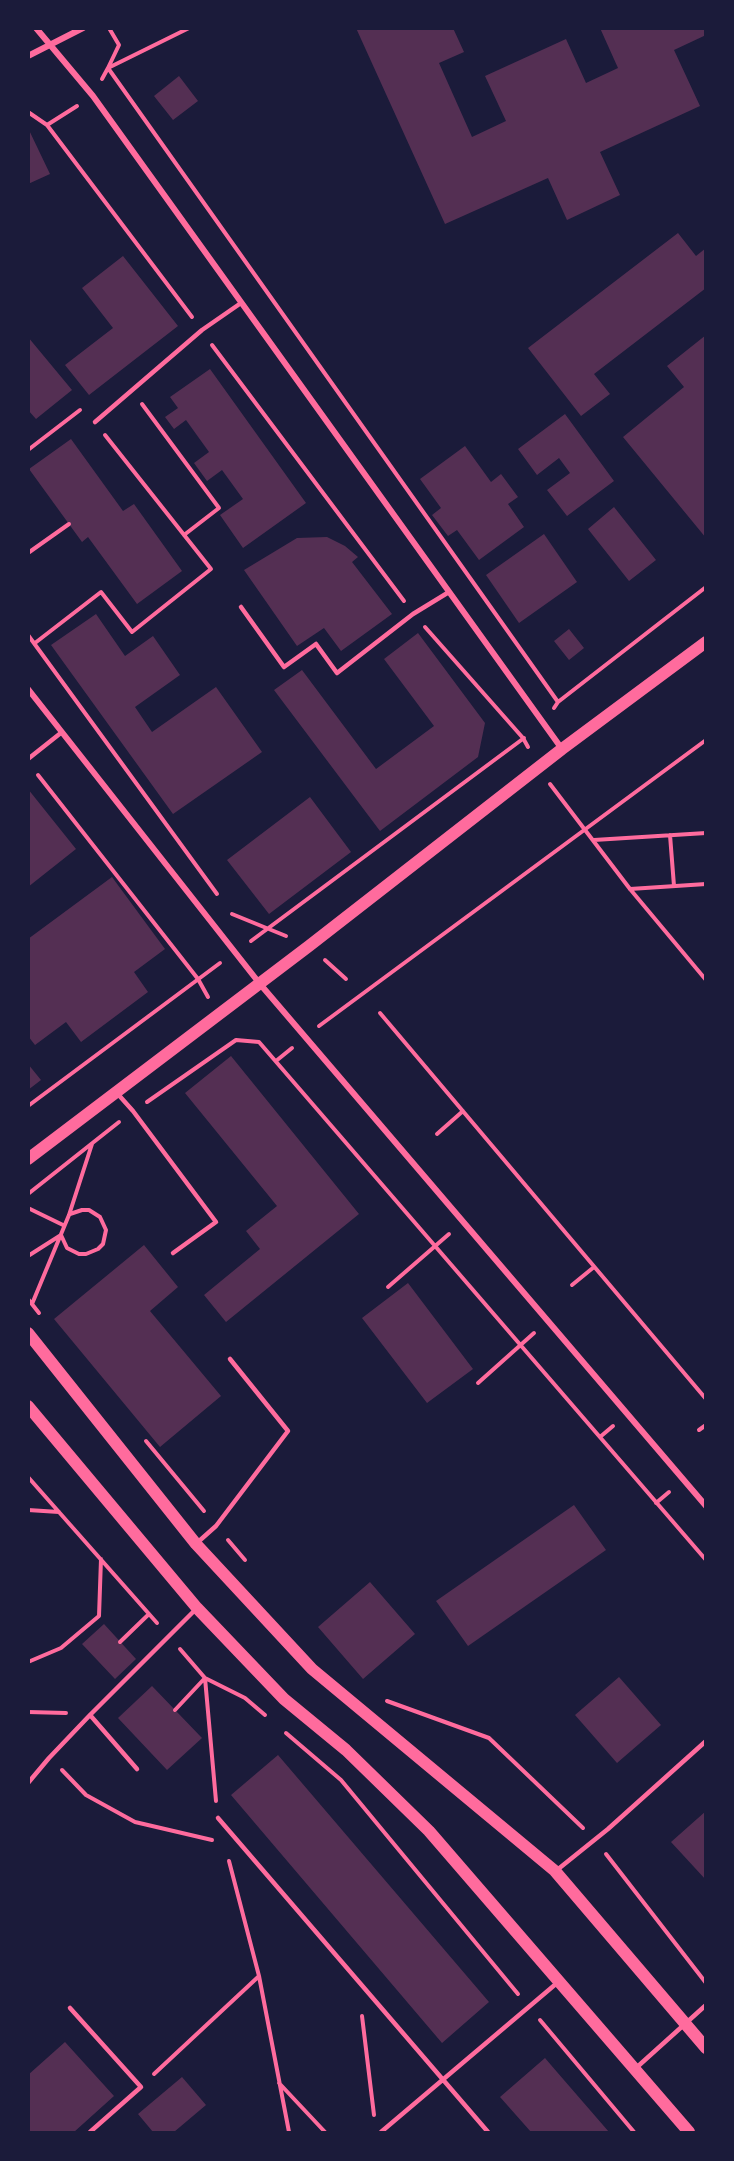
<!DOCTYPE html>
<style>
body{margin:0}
#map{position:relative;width:734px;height:2161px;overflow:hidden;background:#1b1b3a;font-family:"Sofia Sans Condensed",sans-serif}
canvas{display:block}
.frame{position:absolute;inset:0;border:30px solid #1b1b3a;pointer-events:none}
</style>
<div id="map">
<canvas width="734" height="2161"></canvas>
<div class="frame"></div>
</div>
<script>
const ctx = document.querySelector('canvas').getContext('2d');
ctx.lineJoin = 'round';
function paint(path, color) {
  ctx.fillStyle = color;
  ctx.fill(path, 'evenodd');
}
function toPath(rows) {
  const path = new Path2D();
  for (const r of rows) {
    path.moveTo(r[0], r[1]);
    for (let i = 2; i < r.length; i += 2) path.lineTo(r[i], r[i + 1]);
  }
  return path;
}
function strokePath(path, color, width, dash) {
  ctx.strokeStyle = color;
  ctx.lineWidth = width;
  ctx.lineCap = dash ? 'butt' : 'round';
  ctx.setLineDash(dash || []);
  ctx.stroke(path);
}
const building = toPath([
 [356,28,453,28,464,52,439,63,472,137,506,121,485,76,566,39,586,83,618,68,600,28,706,28,706,35,674,50,700,106,600,152,620,195,567,220,548,178,445,224],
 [179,76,198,101,173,120,154,96],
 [28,128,50,174,28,184],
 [678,233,696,256,706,248,706,288,594,374,610,394,581,416,528,348],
 [123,256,178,326,89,395,65,365,113,328,82,288],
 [706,335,706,538,623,437,684,387,667,366],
 [28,337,72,390,36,419,28,410],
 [210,369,306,503,243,548,220,515,243,499,222,470,207,481,194,463,209,452,186,420,174,429,165,417,178,408,170,397],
 [565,414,614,481,567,516,547,490,570,473,559,458,537,475,518,449],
 [71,439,123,511,134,504,182,571,137,604,88,537,82,542,29,469],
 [465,446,491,482,501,474,518,497,508,504,524,527,479,560,457,530,448,536,432,515,441,508,420,479],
 [614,507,656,560,629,581,588,529],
 [544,534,577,582,519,623,486,575],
 [327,537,345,546,358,557,352,562,392,614,341,651,324,628,297,646,244,570,297,538],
 [96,614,125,656,153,636,180,675,135,707,152,732,216,687,262,752,173,814,51,645],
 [569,629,584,648,569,660,554,641],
 [418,633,485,723,478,757,380,831,274,690,302,670,376,769,434,726,384,659],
 [28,789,76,849,28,887],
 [310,797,351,852,269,914,227,860],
 [112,877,165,949,134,972,148,992,81,1042,66,1022,35,1045,28,1036,28,939],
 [231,1056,359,1214,226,1322,204,1295,260,1249,246,1231,277,1206,185,1093],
 [28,1064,41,1080,28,1090],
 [144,1245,178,1287,150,1311,221,1396,160,1447,54,1319],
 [408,1283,473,1369,427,1403,362,1318],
 [574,1505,606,1550,468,1646,436,1601],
 [370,1582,415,1634,363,1679,318,1627],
 [104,1624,136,1659,115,1679,82,1644],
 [619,1677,661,1725,617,1763,575,1715],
 [152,1686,202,1738,167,1770,118,1718],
 [278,1755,489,2002,442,2043,231,1795],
 [706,1811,706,1880,671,1842],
 [65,2042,114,2096,74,2132,28,2132,28,2075],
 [545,2058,557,2072,609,2132,531,2132,500,2097],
 [182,2077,206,2105,174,2132,153,2132,138,2114]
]);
const path = toPath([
 [109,28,119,45,108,68,558,702],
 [102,79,108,68,189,28],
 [28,112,47,125,192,317],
 [47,125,77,106],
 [212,345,404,601],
 [142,404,219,508,184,535],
 [28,450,80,410],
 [28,553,69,524],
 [425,627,523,738,528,747],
 [28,635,217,894],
 [35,643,101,592,132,632,211,569,105,435],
 [554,708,558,702,706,587],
 [38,775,198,979,208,997],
 [550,784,630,889,706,980],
 [670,835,674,886],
 [594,840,706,833],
 [630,889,706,884],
 [232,914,286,936],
 [251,941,524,738],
 [325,960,346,979],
 [380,1013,706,1399],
 [319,1026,706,740],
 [276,1061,292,1048],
 [147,1102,236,1040,259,1042,706,1560],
 [28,1106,220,963],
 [437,1134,463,1111],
 [28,1194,119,1122],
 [28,1208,63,1225],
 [28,1256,61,1235,67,1248,79,1254,86,1254,98,1249,103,1244,106,1230,100,1217,89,1210,82,1210,70,1214],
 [572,1285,594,1267],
 [388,1287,449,1234],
 [28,1299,39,1313],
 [32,1304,69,1215,92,1144],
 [478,1383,534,1333],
 [699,1430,706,1425],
 [600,1437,613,1426],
 [146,1441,204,1511],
 [28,1477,157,1623],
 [656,1503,669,1492],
 [28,1510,59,1512],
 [228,1540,245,1560],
 [120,1642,149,1614],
 [180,1649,205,1678,245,1698,265,1715],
 [28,1662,61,1648,99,1616,101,1559],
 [205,1678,216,1801],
 [387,1701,489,1738,583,1828],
 [175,1710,205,1678],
 [28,1712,66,1713],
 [286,1733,341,1780,518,1994],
 [62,1770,86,1795,135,1822,212,1840],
 [606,1854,706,1983],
 [229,1861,259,1976,289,2132],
 [362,2016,374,2115],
 [540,2020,634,2132],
 [154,2074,258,1977],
 [279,2083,325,2132]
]);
const service = toPath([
 [95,422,202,330,241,303],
 [241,607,284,667,316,644,337,673,413,614,449,592],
 [28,759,62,732],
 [116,1092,133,1111,216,1222,173,1253],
 [198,1542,216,1526,288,1431,230,1359],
 [90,1715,137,1769],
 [28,1783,49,1758,90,1715,197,1608],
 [218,1818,488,2132],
 [557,1870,608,1829,706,1741],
 [70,2008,141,2087,90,2132],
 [636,2068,706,2005],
 [381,2132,557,1983]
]);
const minor = toPath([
 [36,28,93,96,562,749],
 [28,56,83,28],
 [28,689,260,984,706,1506]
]);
const secondary = toPath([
 [28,1159,309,946,562,749,706,642],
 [28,1333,196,1544,312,1669,555,1871,706,2048],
 [28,1406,197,1608,284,1699,346,1750,429,1831,689,2132]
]);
paint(building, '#542f53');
strokePath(path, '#ff6b9d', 4);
strokePath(service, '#ff6b9d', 4.5);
strokePath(minor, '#ff6b9d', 6);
strokePath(secondary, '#ff6b9d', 12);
</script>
